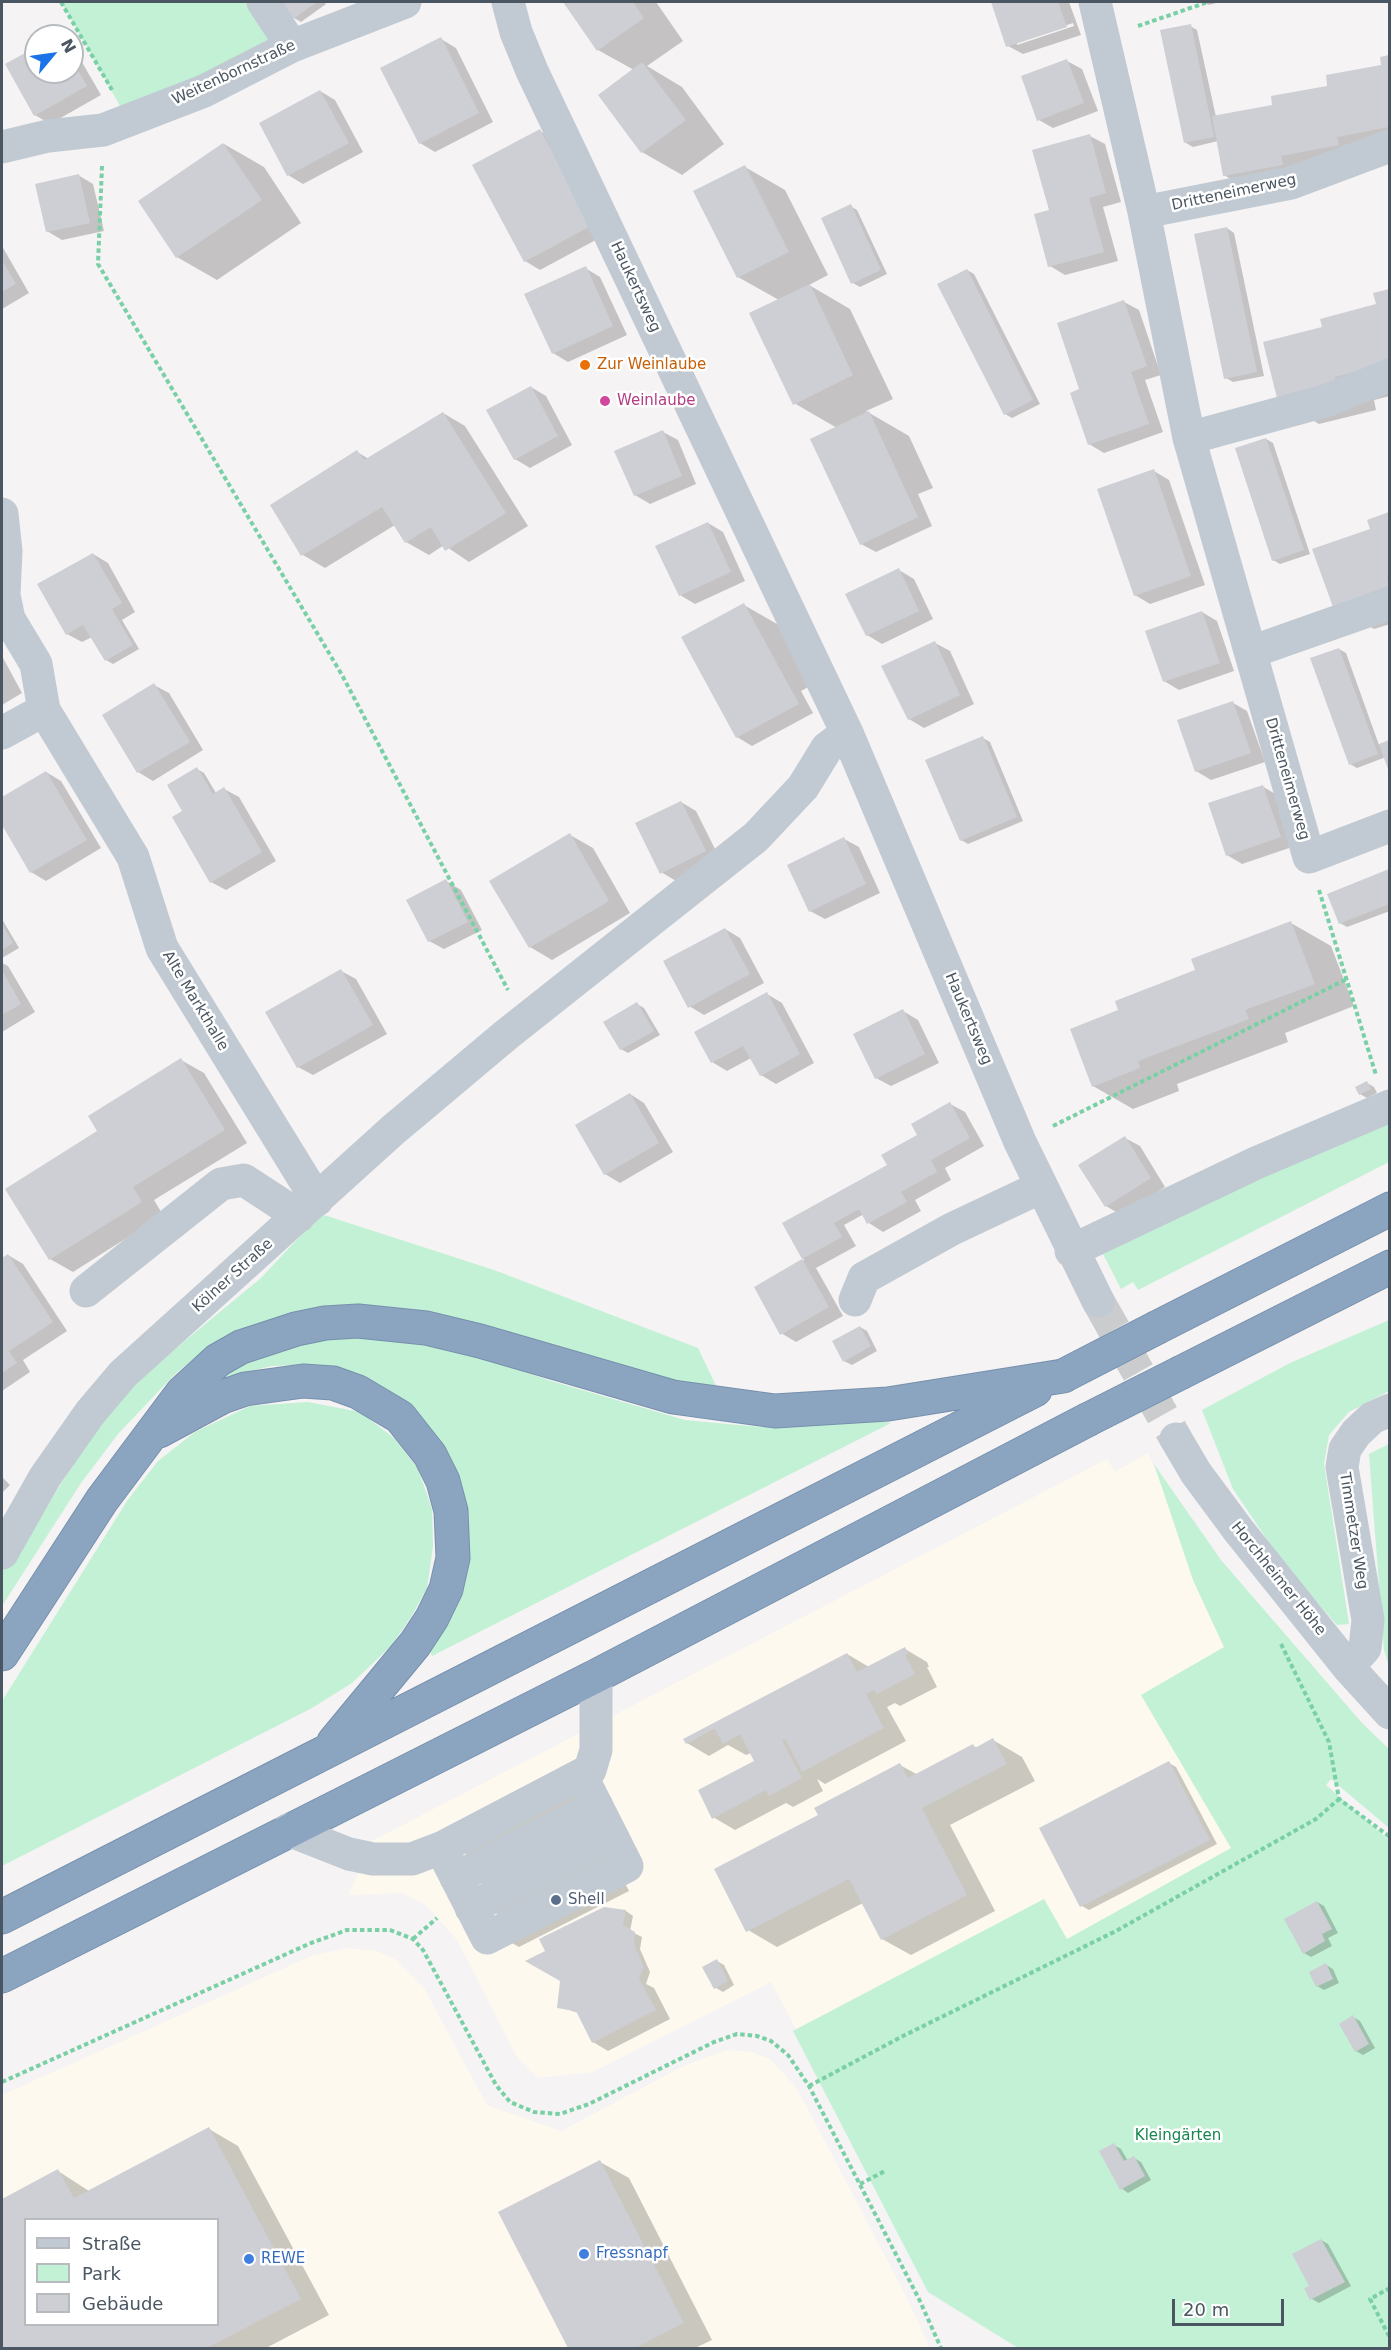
<!DOCTYPE html>
<meta charset="utf-8">
<style>
body{margin:0}
#map{position:relative;width:1391px;height:2350px;overflow:hidden;background:#f5f3f3;font-family:"DejaVu Sans",sans-serif}
canvas{display:block}
.frame{position:absolute;inset:0;border:3px solid #4a5661;pointer-events:none}
.legend{position:absolute;left:24px;top:2218px;width:195px;height:108px;box-sizing:border-box;background:#fff;border:2px solid #b7bbc0;margin:0;padding:8px 10px;list-style:none;font-size:18px;color:#4a5661}
.legend li{display:flex;align-items:center;gap:12px;height:30px}
.legend b{width:30px;border:2px solid #b7bbc0}
.north{position:absolute;left:24px;top:24px;width:60px;height:60px;box-sizing:border-box;background:#fff;border:2px solid #b7bbc0;border-radius:50%;rotate:61deg;font-size:16px;font-weight:700;line-height:24px;text-align:center;color:#4a5661}
.north::after{content:'';display:block;margin:auto;width:21px;height:27px;background:#1a73e8;clip-path:polygon(50% 0,100% 100%,50% 72%,0 100%)}
.scale{position:absolute;left:1172px;top:2299px;width:112px;height:27px;box-sizing:border-box;border:3px solid #4a5661;border-top:0;padding-left:8px;font-size:18px;line-height:21px;white-space:nowrap;color:#4a5661;-webkit-text-stroke:4px #fff;paint-order:stroke}
</style>
<div id="map">
<canvas width="1391" height="2350"></canvas>
<div class="frame"></div>
<ul class="legend">
<li><b style="height:8px;background:#c1cad2"></b>Straße</li>
<li><b style="height:16px;background:#c3f1d5"></b>Park</li>
<li><b style="height:16px;background:#cdcfd5"></b>Gebäude</li>
</ul>
<div class="north">N</div>
<div class="scale">20 m</div>
</div>
<script>
const ctx = document.querySelector('canvas').getContext('2d');
ctx.lineJoin = 'round';
function paint(path, color) {
  ctx.fillStyle = color;
  ctx.fill(path, 'evenodd');
}
function toPath(rows) {
  const path = new Path2D();
  for (const r of rows) {
    path.moveTo(r[0], r[1]);
    for (let i = 2; i < r.length; i += 2) path.lineTo(r[i], r[i + 1]);
  }
  return path;
}
function strokePath(path, color, width, dash) {
  ctx.strokeStyle = color;
  ctx.lineWidth = width;
  ctx.lineCap = dash ? 'butt' : 'round';
  ctx.setLineDash(dash || []);
  ctx.stroke(path);
}
function drawText(font, color, halo, rows, align = 'center') {
  ctx.font = font + ' "DejaVu Sans",sans-serif';
  ctx.lineWidth = 5;
  ctx.setLineDash([]);
  ctx.textBaseline = 'middle';
  ctx.strokeStyle = halo;
  ctx.fillStyle = color;
  for (const [text, x, y, turn = 0] of rows) {
    ctx.save();
    ctx.translate(x, y);
    ctx.rotate((+turn || 0) * Math.PI / 180);
    ctx.textAlign = isNaN(turn) ? turn : align;
    if (halo) ctx.strokeText(text, 0, 0);
    ctx.fillText(text, 0, 0);
    ctx.restore();
  }
}
const commercial = toPath([
 [1148,1453,1170,1505,1193,1580,1224,1648,1141,1695,1231,1848,1067,1939,1044,1899,796,2029,771,1982,593,2072,538,2078,517,2057,457,1940,426,1905,403,1893,349,1895,370,1842,1107,1459,1115,1472],
 [347,1948,377,1951,396,1960,424,1988,487,2105,561,2131,678,2069,706,2057,728,2050,752,2052,770,2059,794,2085,808,2109,909,2302,930,2348,2,2348,2,2095,311,1956],
 [26,2220,218,2220,218,2324,26,2324]
]);
const green = toPath([
 [61,2,263,2,292,46,128,120],
 [1389,1119,1389,1162,1138,1290,1133,1282,1121,1289,1101,1250],
 [321,1214,494,1270,698,1348,719,1392,691,1387,510,1335,229,1337,199,1354,173,1376,118,1434,81,1483,2,1606,2,1572,24,1542,92,1435,118,1403,146,1373,261,1278],
 [1389,1320,1389,1391,1349,1412,1329,1435,1324,1464,1349,1624,1337,1625,1283,1563,1233,1489,1202,1410,1290,1363],
 [384,1335,474,1354,551,1381,685,1420,760,1427,872,1420,891,1423,432,1656,429,1649,442,1634,457,1601,457,1484,328,1368,298,1365,272,1366,245,1372,207,1386,243,1362,320,1338],
 [308,1402,360,1412,394,1438,418,1469,432,1509,433,1546,427,1588,411,1617,391,1646,352,1683,312,1708,2,1866,2,1701,127,1501,158,1461,195,1432,250,1406],
 [1389,1444,1389,1667,1384,1650,1369,1454],
 [1154,1464,1221,1560,1362,1723,1389,1749,1389,1828,1331,1779,1326,1785,1389,1840,1389,2348,1018,2348,928,2292,793,2031,1044,1899,1067,1939,1231,1848,1141,1695,1224,1647,1193,1580]
]);
const shadow = toPath([
 [282,2,324,2,326,4,301,22,294,18],
 [565,2,656,2,683,41,647,66,682,87,724,144,682,175,642,152,634,70,598,50],
 [993,2,1069,2,1081,35,1023,54,1008,46],
 [1073,23,1074,26,1017,45,1017,42],
 [1203,2,1220,2,1209,5],
 [1190,26,1197,30,1216,117,1274,106,1329,87,1383,66,1381,58,1390,57,1390,157,1264,199,1224,175,1218,141,1193,147,1186,143],
 [441,39,456,48,493,122,435,152,420,143],
 [72,45,101,95,50,124,35,115,36,48,36,72,72,72],
 [1067,61,1082,69,1098,111,1053,128,1039,120],
 [320,91,335,100,363,152,303,184,288,175],
 [540,131,555,140,605,235,540,270,525,261],
 [1090,136,1105,144,1121,202,1103,207,1118,261,1065,275,1050,266],
 [224,144,264,167,301,223,217,280,177,257],
 [745,167,785,190,828,275,809,285,850,309,893,399,866,411,909,436,933,488,918,494,932,526,876,552,861,544,837,428,794,403,779,300,738,277],
 [78,175,93,184,104,231,62,240,47,231],
 [850,206,857,210,887,274,860,287,853,283],
 [1227,228,1234,233,1264,376,1233,382,1226,378],
 [2,246,29,293,2,309],
 [585,268,600,277,627,335,568,362,553,353],
 [967,270,974,274,1040,404,1012,418,1005,414],
 [1390,291,1390,396,1374,400,1376,410,1319,424,1279,401,1324,328,1378,305,1375,294],
 [1124,302,1139,310,1161,375,1145,380,1163,432,1104,453,1089,444,1081,390],
 [531,387,546,396,572,445,530,468,515,459],
 [443,413,465,426,528,526,469,562,444,545,429,555,406,542,395,525,325,568,303,555,272,505,357,452,369,459],
 [663,432,678,440,696,484,650,504,635,495],
 [1266,439,1273,443,1310,554,1280,564,1273,560],
 [1154,471,1169,480,1205,585,1150,604,1135,595],
 [1390,513,1390,624,1374,629,1334,606,1371,530,1369,521],
 [708,523,723,532,745,581,695,604,680,595],
 [93,554,108,563,135,612,122,620,139,649,113,664,106,660,92,637,82,642,67,634],
 [899,570,914,579,933,619,882,644,867,635],
 [744,605,784,628,814,684,801,691,813,713,752,746,737,737],
 [1202,612,1217,621,1234,671,1179,690,1164,681],
 [935,643,950,651,974,704,924,728,909,719],
 [1339,649,1346,653,1379,745,1390,742,1390,768,1386,757,1357,768,1350,764],
 [2,656,22,693,2,705],
 [154,685,169,693,203,750,153,781,138,772],
 [1233,703,1247,711,1265,762,1211,780,1196,771],
 [983,738,990,742,1023,821,968,844,961,840],
 [197,769,204,773,216,793,224,789,239,797,276,861,226,890,211,882,184,812],
 [46,772,61,781,101,848,46,881,31,872,2,822,2,799],
 [1262,786,1277,795,1295,846,1242,864,1227,855],
 [681,802,696,811,720,859,676,881,661,872],
 [570,835,593,848,630,913,552,960,530,947],
 [844,839,859,847,880,893,825,919,810,911],
 [1390,870,1390,911,1347,927,1340,923,1329,895],
 [446,881,461,890,482,930,444,949,429,941],
 [2,919,19,948,2,958],
 [1291,923,1331,946,1354,1006,1285,1033,1288,1042,1177,1084,1179,1091,1133,1109,1093,1086,1120,1011],
 [725,929,740,938,764,983,704,1015,689,1006],
 [2,963,8,966,35,1012,2,1032],
 [341,971,356,979,387,1034,313,1075,298,1067],
 [767,994,782,1003,814,1063,776,1084,761,1075,751,1058,727,1071,712,1062],
 [637,1004,644,1008,660,1035,628,1053,621,1049],
 [903,1011,918,1020,939,1063,891,1086,876,1078],
 [181,1060,204,1073,247,1143,154,1200,163,1215,73,1272,50,1259,7,1190,99,1131],
 [1367,1083,1374,1087,1377,1093,1367,1098,1360,1094],
 [630,1094,644,1103,673,1152,620,1183,605,1174],
 [950,1104,965,1112,984,1146,945,1168,951,1180,915,1200,921,1211,883,1232,869,1223,864,1214,844,1225,856,1246,816,1268,843,1316,796,1342,781,1333,756,1287,804,1260,784,1224,889,1166],
 [1125,1138,1140,1146,1165,1187,1121,1215,1106,1206],
 [8,1255,23,1264,67,1331,23,1360,30,1372,2,1391,2,1260],
 [860,1327,867,1331,877,1351,852,1365,844,1361],
 [2,1477,10,1485,2,1493],
 [905,1649,927,1662,929,1667,927,1667,937,1687,900,1706,895,1703,887,1707,906,1741,825,1784,817,1779,823,1791,793,1807,786,1803,735,1830,713,1817,756,1761,751,1753,746,1755,728,1745,709,1756,687,1743,847,1654,869,1667],
 [993,1740,1022,1757,1035,1781,950,1825,995,1911,911,1955,882,1939,863,1903,777,1947,748,1930,820,1816,900,1765,918,1775,973,1746,978,1748],
 [1169,1763,1176,1767,1217,1844,1089,1910,1082,1906,1041,1829],
 [569,1774,629,1891,519,1947,512,1943,452,1826],
 [1317,1902,1324,1906,1338,1933,1328,1938,1332,1946,1311,1957,1304,1953],
 [604,1908,626,1911,633,1916,630,1931,642,1937,640,1949,650,1972,646,1984,654,1988,670,2019,608,2051,593,2042,579,2013,559,2007,562,1980,547,1952],
 [717,1961,724,1965,734,1985,723,1992,716,1988],
 [1326,1965,1333,1969,1339,1983,1324,1990,1317,1986],
 [1353,2017,1360,2021,1375,2048,1363,2055,1356,2051],
 [209,2129,238,2146,329,2315,266,2348,2,2348,2,2201,58,2171,89,2191],
 [26,2220,218,2220,218,2324,26,2324],
 [1114,2145,1121,2149,1128,2161,1134,2158,1141,2162,1151,2180,1128,2193,1121,2188],
 [600,2162,629,2178,712,2340,695,2348,570,2348,500,2213],
 [1321,2240,1328,2244,1351,2286,1319,2303,1312,2299,1306,2289,1312,2286]
]);
const building = toPath([
 [280,2,317,2,293,19],
 [563,2,633,2,644,18,597,51],
 [991,2,1058,2,1067,27,1006,47],
 [1191,24,1214,137,1184,143,1160,30],
 [441,37,479,113,419,144,380,68],
 [36,47,36,72,72,72,72,60,87,86,34,116,5,64],
 [1389,55,1389,127,1337,137,1339,145,1281,156,1283,165,1223,176,1212,116,1272,105,1271,96,1327,86,1326,75,1381,65,1380,57],
 [1067,59,1084,103,1037,121,1021,76],
 [642,62,686,120,641,153,598,95],
 [320,90,349,143,287,176,259,123],
 [540,129,591,226,524,262,472,165],
 [1090,134,1106,193,1089,198,1104,252,1048,267,1034,214,1049,210,1032,150],
 [223,143,262,200,176,258,138,201],
 [745,165,789,252,737,278,693,191],
 [79,174,90,223,46,232,35,184],
 [851,204,881,270,851,284,821,218],
 [1227,227,1257,372,1224,379,1194,234],
 [2,260,16,284,2,292],
 [586,266,613,326,552,354,524,294],
 [967,269,1033,400,1004,415,937,284],
 [810,284,853,375,793,405,749,313],
 [1389,289,1389,363,1335,377,1337,387,1278,402,1263,342,1322,327,1320,319,1376,304,1373,293],
 [1124,300,1147,366,1131,372,1149,424,1088,445,1070,393,1079,389,1057,323],
 [531,386,558,436,514,460,486,410],
 [869,411,918,517,860,545,810,439],
 [443,412,506,513,445,551,431,527,405,543,382,507,301,556,270,505,357,450,364,460],
 [663,430,682,476,634,496,614,451],
 [1266,438,1304,550,1272,561,1235,448],
 [1154,469,1191,576,1134,596,1097,489],
 [1389,512,1389,576,1387,577,1389,587,1333,607,1312,549,1370,529,1367,520],
 [708,522,731,572,679,596,655,546],
 [93,553,122,603,112,609,133,645,105,661,83,625,66,635,37,584],
 [899,568,919,611,866,636,845,594],
 [744,603,799,704,736,738,681,637],
 [1202,611,1220,663,1163,682,1145,631],
 [935,641,960,695,908,720,881,666],
 [1339,648,1378,754,1349,765,1310,658],
 [154,683,190,742,137,773,102,715],
 [1233,701,1251,753,1195,772,1177,720],
 [983,736,1017,817,960,841,925,760],
 [1389,740,1389,772,1379,744],
 [197,767,213,794,224,787,262,852,210,883,172,817,182,811,167,785],
 [46,771,87,840,30,873,2,825,2,797],
 [1263,785,1281,837,1226,856,1208,803],
 [681,801,706,851,660,874,635,823],
 [570,833,609,901,529,948,489,881],
 [844,837,866,884,809,912,787,865],
 [1389,869,1389,904,1339,924,1327,894],
 [446,879,468,922,428,942,406,900],
 [1291,921,1315,984,1245,1010,1249,1019,1138,1061,1140,1068,1092,1087,1070,1029,1118,1010,1115,1001,1195,970,1191,959],
 [2,924,13,943,2,950],
 [725,928,750,974,688,1008,663,961],
 [341,969,373,1025,297,1068,265,1012],
 [2,970,21,1004,2,1015],
 [767,992,800,1054,760,1076,743,1046,711,1063,694,1032],
 [637,1002,654,1031,620,1050,603,1022],
 [903,1009,925,1054,875,1079,853,1034],
 [181,1058,225,1130,133,1187,142,1202,49,1260,5,1189,97,1131,88,1116],
 [1367,1081,1371,1089,1359,1095,1355,1087],
 [630,1093,659,1143,604,1175,575,1125],
 [950,1102,970,1138,931,1160,937,1172,901,1192,907,1202,867,1224,859,1209,834,1223,842,1237,802,1259,782,1223,887,1165,881,1155,917,1135,911,1124],
 [1125,1136,1151,1178,1105,1207,1078,1165],
 [8,1254,53,1322,9,1351,17,1363,2,1373,2,1258],
 [802,1259,829,1307,780,1335,754,1287],
 [860,1326,871,1346,843,1362,832,1341],
 [905,1647,908,1654,905,1655,915,1674,877,1694,874,1690,866,1694,884,1728,802,1772,785,1739,782,1740,802,1778,769,1796,766,1790,712,1819,698,1790,754,1761,740,1734,723,1744,714,1728,686,1744,683,1739,847,1653,857,1672],
 [993,1738,1007,1764,922,1808,967,1895,881,1940,849,1879,746,1932,714,1869,818,1815,814,1808,900,1763,908,1778,973,1744,975,1748],
 [1169,1761,1210,1840,1080,1907,1039,1828],
 [1317,1901,1332,1929,1322,1934,1325,1941,1303,1954,1284,1919],
 [604,1907,626,1910,623,1925,635,1932,634,1944,644,1967,639,1978,656,2010,592,2043,576,2011,557,2008,560,1981,525,1961,545,1951,539,1939],
 [717,1959,728,1981,714,1989,702,1967],
 [1326,1963,1333,1979,1316,1987,1309,1972],
 [1353,2015,1369,2044,1355,2052,1339,2024],
 [209,2127,301,2299,207,2348,2,2348,2,2199,58,2169,74,2198],
 [26,2220,218,2220,218,2325,26,2325],
 [1114,2143,1124,2161,1134,2156,1145,2176,1120,2190,1099,2151],
 [600,2160,684,2323,635,2348,568,2348,498,2212],
 [1321,2239,1345,2282,1310,2300,1304,2288,1309,2286,1292,2254]
]);
const minorTunnel = toPath([
 [1098,1301,1176,1439]
]);
const path = toPath([
 [61,2,112,90],
 [1138,26,1208,2],
 [102,166,98,264,342,675,508,990],
 [1319,890,1376,1075],
 [1053,1126,1347,979],
 [1281,1644,1329,1742,1339,1799,1390,1837],
 [413,1939,437,1918],
 [2,2082,311,1943,347,1930,390,1930,413,1939,423,1950,496,2085,510,2102,534,2112,560,2114,589,2104,714,2042,737,2034,757,2036,771,2041,788,2055,809,2086,919,2299,941,2348],
 [809,2086,903,2036,1116,1931,1316,1819,1339,1799],
 [860,2184,885,2171],
 [1390,2288,1370,2299,1390,2338]
]);
const minor = toPath([
 [263,2,292,46],
 [508,2,516,32,532,71,847,733,1020,1142,1098,1301],
 [1095,2,1144,212,1189,438,1309,857,1390,826],
 [2,147,48,136,103,130,204,91,292,46,405,2],
 [1144,212,1291,183,1390,146],
 [1189,438,1325,401,1390,375],
 [2,514,6,551,4,595,9,619,36,664,44,710],
 [1251,652,1390,603],
 [2,733,44,710,133,857,162,948,317,1200],
 [1071,1251,1256,1163,1390,1106],
 [86,1291,221,1184,244,1180,299,1216],
 [855,1300,864,1278,952,1229,1041,1187],
 [1176,1439,1196,1473,1239,1531,1348,1667,1390,1713],
 [2,1553,45,1477,90,1413,123,1374,393,1130,506,1035,756,837,803,787,827,748,847,733],
 [1348,1667,1365,1648,1368,1620,1342,1467,1345,1449,1356,1433,1372,1418,1390,1410],
 [288,1830,349,1854,373,1859,412,1859,441,1848,590,1770,596,1750,596,1676],
 [441,1848,487,1938,627,1866,582,1777],
 [456,1878,597,1806],
 [471,1908,612,1836]
]);
const highway = toPath([
 [1158,1327,1390,1209],
 [1182,1372,1390,1267],
 [159,1431,222,1397,245,1389,303,1381,333,1383,358,1392,400,1417,430,1455,443,1481,451,1511,453,1558,446,1589,432,1618,415,1644,334,1742],
 [2,1654,102,1500,182,1393,218,1360,241,1347,296,1329,325,1323,358,1321,426,1328,480,1341,673,1397,775,1411,888,1404,1063,1376],
 [2,1917,1035,1390],
 [2,1976,596,1676,1087,1420]
]);
const highwayBridge = toPath([
 [1063,1376,1158,1327],
 [1087,1420,1182,1372]
]);
const markers = [
 [585,365,6,"#e8710a"],
 [605,401,6,"#d1479c"],
 [556,1900,6,"#5c6f8a"],
 [584,2254,6,"#3f7fe0"],
 [249,2259,6,"#3f7fe0"]
];
const streetNames = [
 ["Weitenbornstraße",234,73,-25],
 ["Dritteneimerweg",1234,193,-12],
 ["Haukertsweg",635,287,65],
 ["Dritteneimerweg",1287,779,74],
 ["Alte Markthalle",195,1001,59],
 ["Haukertsweg",968,1019,67],
 ["Kölner Straße",233,1276,-42],
 ["Timmetzer Weg",1353,1531,81],
 ["Horchheimer Höhe",1278,1579,51]
];
const foodNames = [
 ["Zur Weinlaube",597,365]
];
const hotelNames = [
 ["Weinlaube",617,401]
];
const serviceNames = [
 ["Shell",568,1900]
];
const parkNames = [
 ["Kleingärten",1178,2136]
];
const shopNames = [
 ["Fressnapf",596,2254],
 ["REWE",261,2259]
];
paint(commercial, '#fdf9ef');
paint(green, '#c3f1d5');
paint(shadow, '#0003');
paint(building, '#cdcfd5');
strokePath(minorTunnel, '#caccce', 33, [33, 16]);
strokePath(highway, '#7690ad', 35);
strokePath(path, '#7ad0a6', 4, [4.5, 3]);
strokePath(minor, '#c1cad2', 33);
strokePath(highway, '#8ba5c1', 33);
strokePath(highwayBridge, '#7690ad', 35, []);
strokePath(highwayBridge, '#8ba5c1', 33);
for (const [x, y, r, color] of markers) {
  const dot = new Path2D();
  dot.arc(x, y, r, 0, 2 * Math.PI);
  ctx.fillStyle = color;
  ctx.fill(dot);
  strokePath(dot, '#fff', 2);
}
drawText('15px', '#4a5661', '#fff', streetNames);
drawText('15px', '#c56008', '#fff', foodNames, 'left');
drawText('15px', '#b23c85', '#fff', hotelNames, 'left');
drawText('15px', '#4e5e75', '#fff', serviceNames, 'left');
drawText('15px', '#17864f', '#fff', parkNames);
drawText('15px', '#366cbe', '#fff', shopNames, 'left');
</script>
